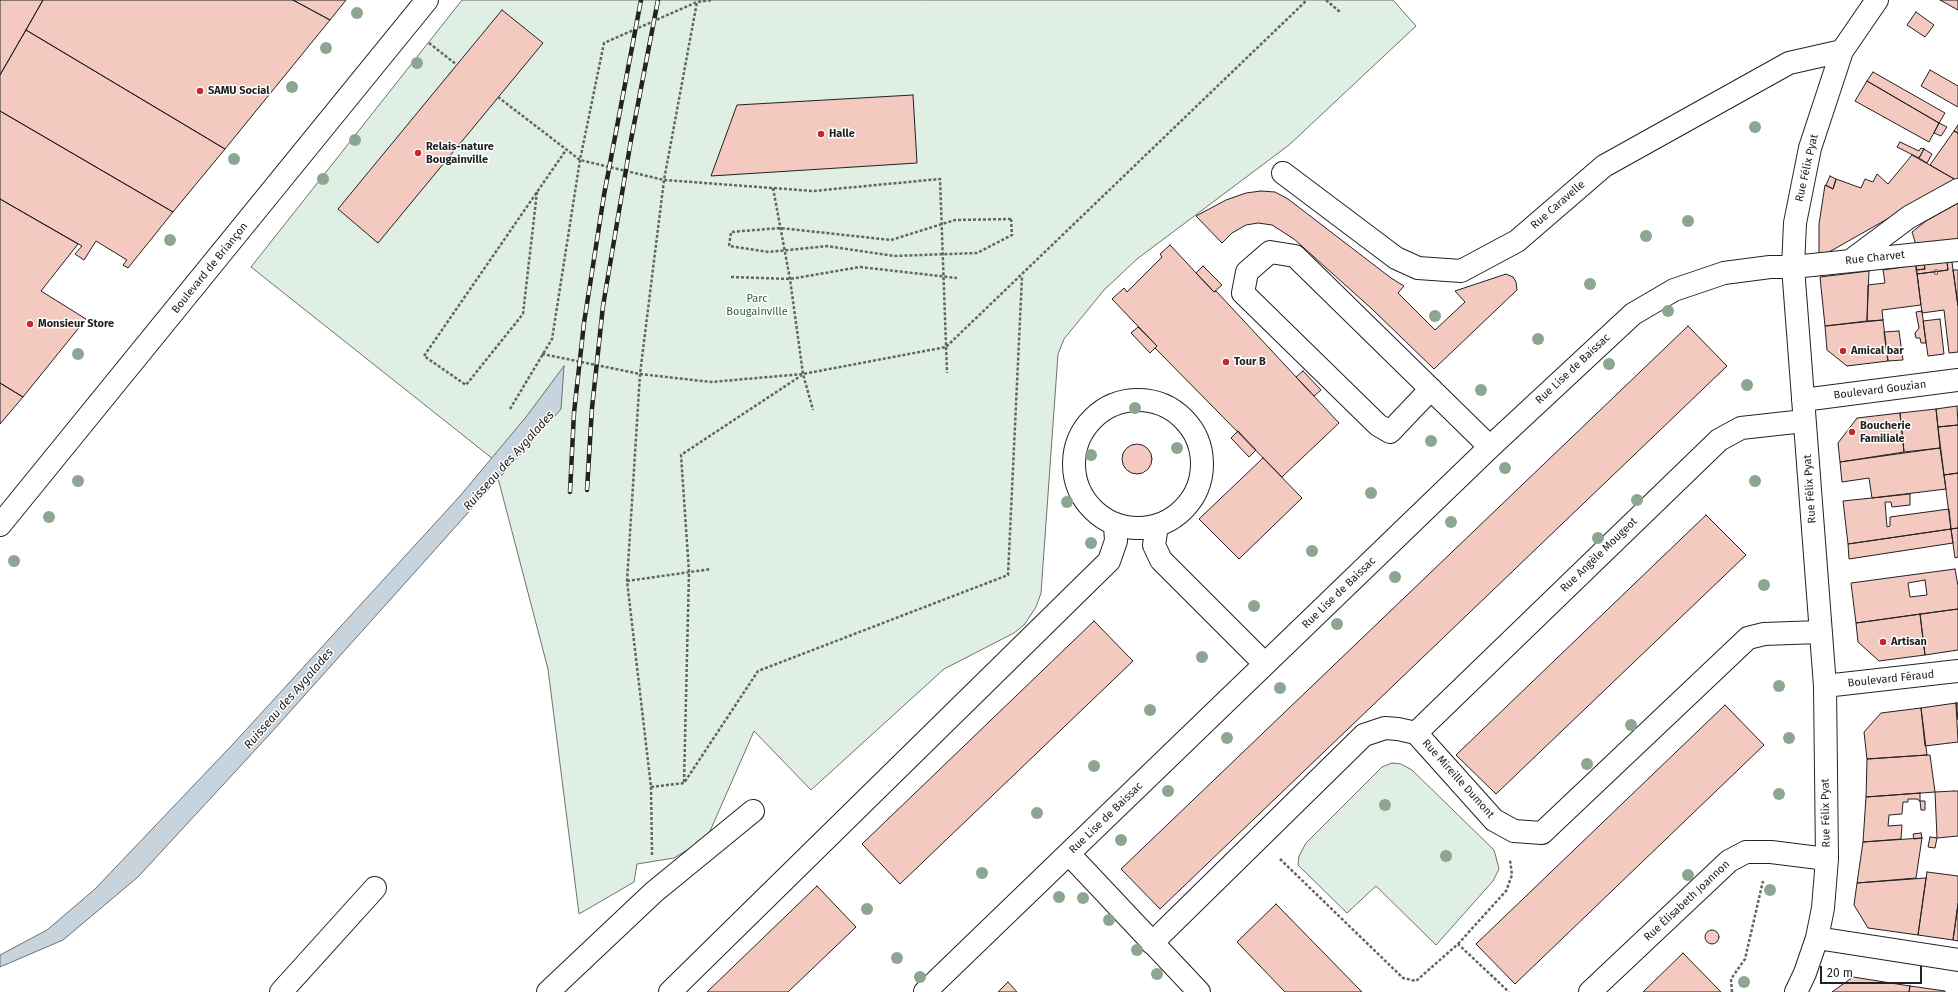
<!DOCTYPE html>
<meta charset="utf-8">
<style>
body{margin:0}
#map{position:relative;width:1958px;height:992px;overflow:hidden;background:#fff;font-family:"Fira Sans",sans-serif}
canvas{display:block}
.scale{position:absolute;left:1820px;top:966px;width:102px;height:18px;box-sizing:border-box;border:2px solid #222;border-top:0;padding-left:5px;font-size:12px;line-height:14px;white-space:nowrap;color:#222;-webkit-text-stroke:3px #fff;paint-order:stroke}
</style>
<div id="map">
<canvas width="1958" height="992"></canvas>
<div class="scale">20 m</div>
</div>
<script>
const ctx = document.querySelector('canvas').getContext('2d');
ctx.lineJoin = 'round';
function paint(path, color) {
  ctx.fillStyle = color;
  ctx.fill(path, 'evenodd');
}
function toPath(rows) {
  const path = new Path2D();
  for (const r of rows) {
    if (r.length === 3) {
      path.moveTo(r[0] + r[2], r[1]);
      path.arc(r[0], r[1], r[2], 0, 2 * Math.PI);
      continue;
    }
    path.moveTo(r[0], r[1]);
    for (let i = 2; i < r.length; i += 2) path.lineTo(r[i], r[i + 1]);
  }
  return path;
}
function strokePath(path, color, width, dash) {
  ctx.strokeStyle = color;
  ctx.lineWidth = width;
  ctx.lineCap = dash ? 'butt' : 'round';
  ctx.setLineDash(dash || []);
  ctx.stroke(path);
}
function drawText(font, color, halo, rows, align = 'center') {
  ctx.font = font + ' "Fira Sans",sans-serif';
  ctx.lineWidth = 3;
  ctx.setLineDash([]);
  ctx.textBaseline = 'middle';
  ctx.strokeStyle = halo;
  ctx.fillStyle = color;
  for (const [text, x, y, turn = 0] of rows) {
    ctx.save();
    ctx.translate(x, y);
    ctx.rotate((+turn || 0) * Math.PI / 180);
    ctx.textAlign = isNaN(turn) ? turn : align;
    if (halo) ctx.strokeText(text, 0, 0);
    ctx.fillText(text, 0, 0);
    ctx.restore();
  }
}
const green = toPath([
 [462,0,1393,0,1416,26,1289,145,1137,259,1104,290,1064,339,1058,354,1041,593,1036,607,1024,625,1014,633,944,669,811,790,754,731,707,838,674,858,637,864,634,882,579,914,548,669,493,459,251,267,462,0],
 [1392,763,1401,764,1412,770,1494,850,1497,861,1499,869,1493,881,1436,945,1376,886,1347,913,1298,865,1299,856,1306,843,1382,767,1392,763]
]);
const water = toPath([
 [564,366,561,409,269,735,138,877,63,940,0,967,0,955,47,930,95,889,234,743,460,496,526,417,564,366]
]);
const building = toPath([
 [0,0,43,0,0,75,0,0],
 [43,0,293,0,330,20,225,149,26,30,43,0],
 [293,0,346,0,330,20,293,0],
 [1940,0,1958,0,1958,10,1940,0],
 [502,10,543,43,378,243,338,209,502,10],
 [1916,12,1934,25,1925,37,1907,25,1916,12],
 [26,30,225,149,173,212,0,111,0,75,26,30],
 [1930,70,1958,86,1958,107,1921,86,1930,70],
 [1873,72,1945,113,1939,123,1867,81,1873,72],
 [1867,81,1939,123,1929,142,1855,101,1867,81],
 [913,95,917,163,711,176,737,105,913,95],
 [0,111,173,212,128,268,123,265,127,260,96,241,84,260,75,254,82,246,0,199,0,111],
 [1939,123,1947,127,1941,136,1934,133,1939,123],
 [1958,125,1958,133,1954,131,1958,125],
 [1954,131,1958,133,1958,179,1956,180,1930,165,1954,131],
 [1900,142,1919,151,1921,148,1924,149,1919,158,1897,147,1900,142],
 [1924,149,1932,154,1927,163,1919,158,1924,149],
 [1912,155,1956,180,1822,256,1819,256,1819,224,1825,185,1833,189,1836,179,1861,188,1865,179,1873,182,1877,174,1888,184,1912,155],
 [1830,176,1836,179,1833,189,1826,185,1830,176],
 [1261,191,1275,192,1288,199,1391,278,1404,286,1398,293,1435,330,1465,302,1455,291,1506,274,1513,277,1516,282,1517,290,1434,369,1372,309,1294,239,1272,225,1258,223,1246,225,1232,233,1222,243,1196,216,1226,200,1246,193,1261,191],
 [0,199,78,244,41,291,86,319,23,397,0,383,0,199],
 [1958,203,1958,239,1916,245,1912,232,1926,221,1958,203],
 [1170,245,1214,292,1216,291,1339,423,1282,477,1155,348,1157,346,1112,299,1124,288,1127,292,1162,257,1160,254,1170,245],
 [1947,262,1952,262,1958,306,1958,352,1949,353,1944,310,1922,313,1917,274,1948,270,1947,262],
 [1947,262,1948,270,1917,274,1916,270,1925,269,1924,264,1947,262],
 [1924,264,1925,269,1916,270,1916,265,1924,264],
 [1916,265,1921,305,1882,310,1883,320,1867,321,1868,285,1885,283,1883,270,1916,265],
 [1203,266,1222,285,1214,292,1196,273,1203,266],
 [1953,270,1958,270,1958,306,1953,270],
 [1869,271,1867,321,1825,326,1820,277,1869,271],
 [1922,311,1926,343,1921,343,1920,338,1916,338,1915,333,1919,328,1916,312,1922,311],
 [1940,319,1944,354,1928,356,1923,321,1940,319],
 [1883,320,1888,361,1847,366,1827,350,1825,326,1883,320],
 [1688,326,1727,366,1160,909,1121,869,1688,326],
 [1138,327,1157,346,1150,353,1131,333,1138,327],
 [1899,331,1903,360,1888,361,1884,332,1899,331],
 [1303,371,1321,390,1314,396,1296,377,1303,371],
 [0,383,23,397,0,424,0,383],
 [1957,406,1958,425,1938,427,1936,409,1957,406],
 [1936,409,1940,448,1904,452,1900,413,1936,409],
 [1900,413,1904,452,1840,462,1838,443,1857,418,1900,413],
 [1958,425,1958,473,1944,475,1938,427,1958,425],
 [1238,431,1256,450,1249,457,1231,438,1238,431],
 [1137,459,15],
 [1940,448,1946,489,1872,498,1869,478,1842,482,1840,462,1940,448],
 [1263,458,1302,498,1239,559,1199,519,1263,458],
 [1958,473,1958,528,1951,529,1944,475,1958,473],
 [1910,494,1910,505,1892,507,1891,502,1885,502,1887,527,1890,526,1890,517,1949,509,1951,529,1848,544,1843,501,1910,494],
 [1706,515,1746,555,1496,794,1456,755,1706,515],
 [1958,528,1958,557,1955,558,1951,529,1958,528],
 [1951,529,1953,543,1849,559,1848,544,1951,529],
 [1955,569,1958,586,1958,609,1856,623,1851,583,1955,569],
 [1925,580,1927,595,1910,597,1908,583,1925,580],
 [1958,609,1958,650,1925,655,1920,614,1958,609],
 [1920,614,1925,655,1879,661,1858,642,1856,623,1920,614],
 [1094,621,1133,661,900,884,862,844,1094,621],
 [1956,703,1958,703,1958,720,1956,703],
 [1956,703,1958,742,1925,746,1921,708,1956,703],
 [1725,705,1764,745,1515,984,1476,944,1725,705],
 [1921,708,1927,755,1867,759,1864,732,1881,713,1921,708],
 [1927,755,1930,755,1935,792,1866,797,1867,759,1927,755],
 [1954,791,1958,791,1958,836,1937,838,1935,792,1954,791],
 [1920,793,1920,801,1917,799,1908,799,1908,802,1903,802,1902,814,1889,815,1888,826,1902,825,1901,839,1863,842,1866,797,1920,793],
 [1920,801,1925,801,1925,810,1921,810,1920,801],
 [1921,833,1922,838,1914,839,1913,834,1921,833],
 [1930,837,1937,838,1935,848,1928,847,1930,837],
 [1922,838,1916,878,1857,883,1863,842,1922,838],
 [1927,872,1958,876,1958,904,1953,940,1918,935,1927,872],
 [1926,878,1918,935,1868,928,1854,905,1857,883,1926,878],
 [817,886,856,927,788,992,707,992,817,886],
 [1276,904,1362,992,1285,992,1237,942,1276,904],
 [1958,904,1958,941,1953,940,1958,904],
 [1712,937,7],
 [1683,953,1721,992,1643,992,1683,953],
 [1853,977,1910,986,1909,992,1832,992,1853,977],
 [1008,982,1017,992,998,992,1008,982],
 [1910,986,1945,991,1945,992,1909,992,1910,986]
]);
const path = toPath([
 [1326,0,1340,12],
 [429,43,457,65],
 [498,97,580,160,664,180,813,191,940,179,947,373],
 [773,188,790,279,803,374,813,410],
 [537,192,523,314,466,385,424,356,566,150],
 [1011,219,1012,235,977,253,894,256,827,246,769,252,729,246,731,232,780,228,891,240,955,220,1011,219],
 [731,277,790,279,860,267,957,278],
 [542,354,640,374,711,382,803,374,946,347,1307,0],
 [510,409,552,339,580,160,604,43,697,2,713,0],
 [627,581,711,569],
 [684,782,689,572,681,455,802,375],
 [651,787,684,783,758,671,1008,575,1022,277],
 [652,855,651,787,627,581,640,374,664,180,697,2],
 [1280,859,1403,978,1416,981,1458,944,1509,992],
 [1458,944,1506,891,1512,875,1510,860],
 [1732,992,1731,979,1745,959,1763,881]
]);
const minor = toPath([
 [1283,173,1396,258,1418,268,1461,271,1517,241,1604,166,1789,63,1842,51],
 [1850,261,1909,217,1958,190],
 [1431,389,1390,432,1378,425,1243,293,1247,272,1270,252,1295,256,1490,447],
 [1138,464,64],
 [1803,400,1958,380],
 [0,525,427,0],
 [1157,526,1154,545,1161,560,1265,664],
 [1825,686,1958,671],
 [1416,733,1719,440,1741,428,1804,421],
 [1069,854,1199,992],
 [1817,938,1958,960],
 [1152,943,1364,735,1385,728,1398,729,1416,733,1494,820,1514,831,1542,833,1748,638,1764,634,1819,632],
 [281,992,375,888],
 [548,992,654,892,753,811],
 [670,992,1109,561,1116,541,1115,525],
 [925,992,1490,447,1633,314,1674,290,1724,273,1770,267,1793,267,1958,250],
 [1590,992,1729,861,1746,852,1771,852,1827,859],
 [1796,992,1805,973,1817,938,1823,908,1827,859,1825,686,1793,267,1795,223,1810,148,1842,51,1877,0]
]);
const rail = toPath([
 [587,490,592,408,603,306,631,140,658,0],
 [570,492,574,413,584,323,604,195,641,0]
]);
const trees = [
 [357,13],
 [326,48],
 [417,63],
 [292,87],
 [1755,127],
 [355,140],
 [234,159],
 [323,179],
 [1688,221],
 [1646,236],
 [170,240],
 [1590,284],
 [1668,311],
 [1435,316],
 [1538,339],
 [78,354],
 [1609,364],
 [1747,385],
 [1481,390],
 [1135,408],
 [1431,441],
 [1177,448],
 [1091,455],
 [1505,468],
 [78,481],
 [1755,481],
 [1371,493],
 [1637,500],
 [1067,502],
 [49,517],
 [1451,522],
 [1598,538],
 [1091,543],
 [1312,551],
 [14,561],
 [1395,577],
 [1764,585],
 [1254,606],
 [1337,624],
 [1202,657],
 [1779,686],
 [1280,688],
 [1150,710],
 [1631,725],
 [1227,738],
 [1789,738],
 [1587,764],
 [1094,766],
 [1168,791],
 [1779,794],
 [1385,805],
 [1037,813],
 [1121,840],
 [1446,856],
 [982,873],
 [1688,875],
 [1770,890],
 [1059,897],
 [1083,898],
 [867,909],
 [1109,920],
 [1137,950],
 [897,958],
 [1157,974],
 [920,977],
 [1744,982]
];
const markers = [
 [200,91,4,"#c62828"],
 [821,134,4,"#c62828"],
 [418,153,4,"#c62828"],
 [30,324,4,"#c62828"],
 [1843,351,4,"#c62828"],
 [1226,362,4,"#c62828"],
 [1852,432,4,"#c62828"],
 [1883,642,4,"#c62828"]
];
const numberNames = [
 ["6",1936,272]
];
const poiNames = [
 ["SAMU Social",208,91],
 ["Halle",829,134],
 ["Relais-nature",426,147],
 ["Bougainville",426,160],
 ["Monsieur Store",38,324],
 ["Amical bar",1851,351],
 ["Tour B",1234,362],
 ["Boucherie",1860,426],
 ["Familiale",1860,439],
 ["Artisan",1891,642]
];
const streetNames = [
 ["Rue Félix Pyat",1807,168,-77],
 ["Rue Caravelle",1558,205,-41],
 ["Rue Charvet",1875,258,-6],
 ["Boulevard de Briançon",210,268,-51],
 ["Rue Lise de Baissac",1573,369,-43],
 ["Boulevard Gouzian",1880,390,-7],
 ["Rue Félix Pyat",1810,489,-94],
 ["Rue Angèle Mougeot",1599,555,-44],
 ["Rue Lise de Baissac",1339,593,-44],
 ["Boulevard Féraud",1891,679,-6],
 ["Rue Mireille Dumont",1458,779,48],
 ["Rue Félix Pyat",1826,813,-91],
 ["Rue Lise de Baissac",1106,818,-44],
 ["Rue Èlisabeth Joannon",1687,901,-43]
];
const parkNames = [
 ["Parc",757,299],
 ["Bougainville",757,312]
];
const waterNames = [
 ["Ruisseau des Aygalades",509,461,-48],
 ["Ruisseau des Aygalades",289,699,-49]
];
paint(green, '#e0efe3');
strokePath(green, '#6f6f6f', 1);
paint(water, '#c7d3dd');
strokePath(water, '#6f6f6f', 1);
paint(building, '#f3c9c0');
strokePath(building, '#222', 1);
strokePath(minor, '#222', 24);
strokePath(path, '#646464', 2.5, [3, 2]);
strokePath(minor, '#fff', 22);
strokePath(rail, '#222', 4.5);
strokePath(rail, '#fff', 3, [9]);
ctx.fillStyle = '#8da692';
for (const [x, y] of trees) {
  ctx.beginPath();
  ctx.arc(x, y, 6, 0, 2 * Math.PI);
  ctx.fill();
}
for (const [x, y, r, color] of markers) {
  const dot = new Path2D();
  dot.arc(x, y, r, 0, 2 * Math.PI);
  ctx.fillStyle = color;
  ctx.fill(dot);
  strokePath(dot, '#fff', 1.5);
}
drawText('9px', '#564c4a', null, numberNames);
drawText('bold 11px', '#222', '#fff', poiNames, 'left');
drawText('11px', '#222', '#fff', streetNames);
drawText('11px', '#2f5e38', '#fff', parkNames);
drawText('italic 12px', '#222', '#fff', waterNames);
</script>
